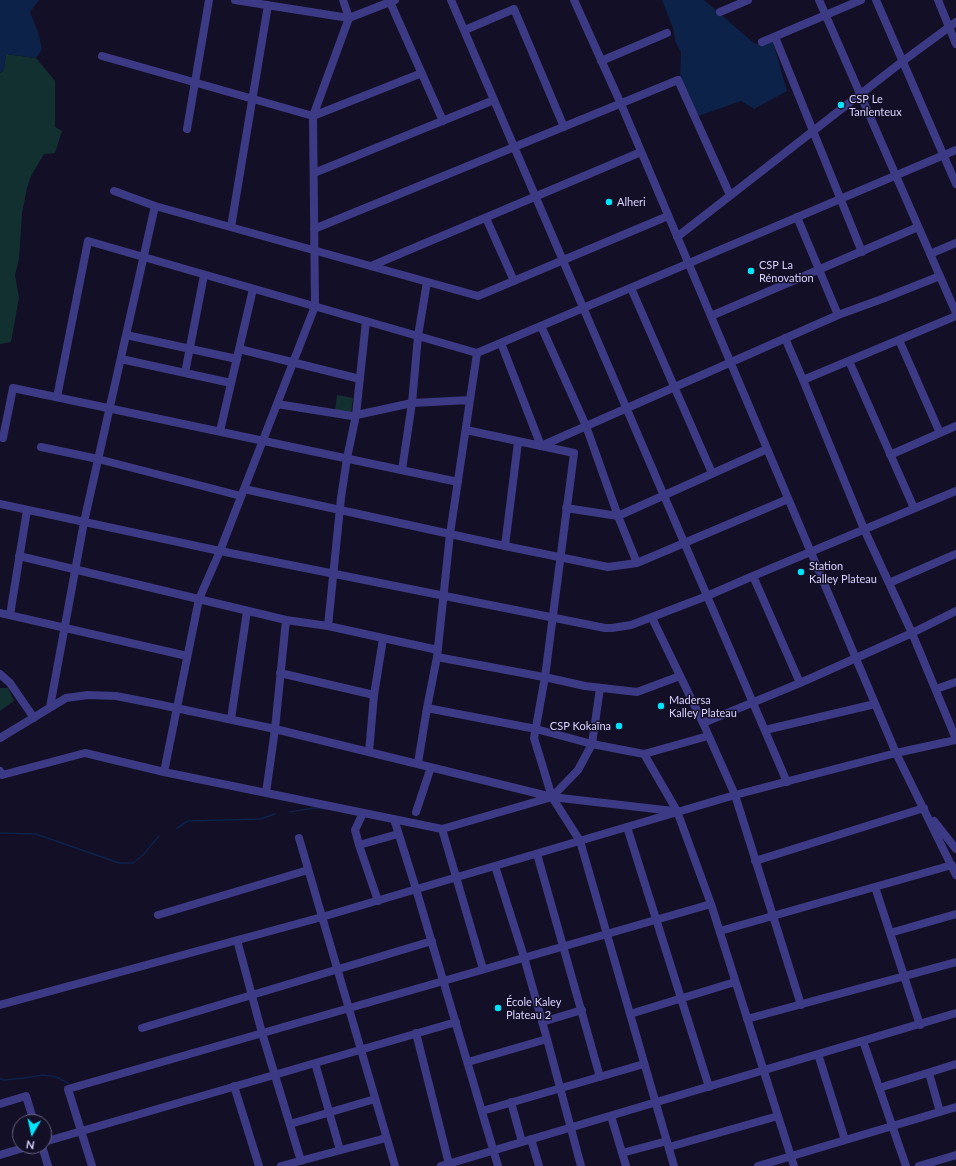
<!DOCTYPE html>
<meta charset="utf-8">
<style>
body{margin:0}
#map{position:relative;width:956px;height:1166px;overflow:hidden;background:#130f26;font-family:Lato,sans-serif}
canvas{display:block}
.north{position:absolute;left:12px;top:1114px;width:40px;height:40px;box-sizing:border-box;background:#130f26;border:1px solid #625e7d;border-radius:50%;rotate:189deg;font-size:11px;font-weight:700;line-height:16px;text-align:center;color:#d9d4ff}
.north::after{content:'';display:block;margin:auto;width:14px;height:18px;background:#00e5ff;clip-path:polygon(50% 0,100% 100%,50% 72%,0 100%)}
</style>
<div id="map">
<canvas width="956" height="1166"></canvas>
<div class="north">N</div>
</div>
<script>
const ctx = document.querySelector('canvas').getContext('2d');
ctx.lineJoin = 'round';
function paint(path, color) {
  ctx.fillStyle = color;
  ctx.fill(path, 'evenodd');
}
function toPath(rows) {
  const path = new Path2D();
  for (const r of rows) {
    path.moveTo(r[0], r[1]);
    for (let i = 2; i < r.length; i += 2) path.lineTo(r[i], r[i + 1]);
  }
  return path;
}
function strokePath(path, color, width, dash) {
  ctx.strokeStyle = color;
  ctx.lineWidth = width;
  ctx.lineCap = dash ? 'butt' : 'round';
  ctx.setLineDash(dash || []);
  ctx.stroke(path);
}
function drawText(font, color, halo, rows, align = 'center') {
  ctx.font = font + ' Lato,sans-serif';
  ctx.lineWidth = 3;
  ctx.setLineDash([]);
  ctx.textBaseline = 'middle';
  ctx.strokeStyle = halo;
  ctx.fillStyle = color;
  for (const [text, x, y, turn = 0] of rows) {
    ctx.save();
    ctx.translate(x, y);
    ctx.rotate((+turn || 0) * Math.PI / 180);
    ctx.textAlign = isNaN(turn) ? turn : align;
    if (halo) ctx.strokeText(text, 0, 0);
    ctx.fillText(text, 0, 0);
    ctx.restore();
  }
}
const green = toPath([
 [6,54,36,58,55,81,55,127,62,131,55,153,44,154,31,176,27,188,22,213,19,259,15,275,19,298,11,342,0,344,0,73,4,70],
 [337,395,353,398,351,414,335,411],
 [0,688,8,688,14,701,0,711]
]);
const water = toPath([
 [0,0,39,0,30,12,38,32,42,49,36,58,6,54,4,70,0,73],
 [662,0,704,0,755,44,773,42,787,91,754,109,741,101,698,116,680,79,681,52,675,41,674,31]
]);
const stream = toPath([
 [289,812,314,808,326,809],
 [177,828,188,821,260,819,275,814],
 [0,833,36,834,119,863,133,863,143,855,159,836],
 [0,1079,5,1080,24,1078,43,1075,56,1077,68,1083]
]);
const minor = toPath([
 [235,0,349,18,343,0],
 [451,0,787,782],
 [574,0,621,104,896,753,956,875],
 [819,0,956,313],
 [876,0,956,184],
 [938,0,956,44],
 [390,2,443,121],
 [720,12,748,0],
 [465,30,514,9,564,127],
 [775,37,862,252],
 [762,42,861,0],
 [102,56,313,116,422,73],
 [601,61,667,33],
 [187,129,209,0],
 [314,173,494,100],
 [114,191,155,206,478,296,668,216],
 [797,217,838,315],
 [486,218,514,281],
 [231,227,268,5],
 [314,229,678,80,730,195],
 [677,237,903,61,956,22],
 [930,254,956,243],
 [371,266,641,152],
 [631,288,712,473],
 [711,316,918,227],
 [541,326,586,426,618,516,637,563],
 [126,335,237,359],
 [785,338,803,380,864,529,912,633,956,739],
 [899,340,940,433],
 [501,343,541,446,838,315,882,299,940,276],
 [239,349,360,379],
 [121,359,231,383],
 [849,361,914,508],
 [185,373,204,275],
 [803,380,956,316],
 [57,397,88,241,477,353,956,150],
 [277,404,352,416,412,403,470,400],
 [466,430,574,453,545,677,534,738,552,797],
 [220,431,253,289],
 [3,438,13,388,458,482],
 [41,447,98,459,241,496],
 [890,455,956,426],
 [402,470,412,403,418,336,427,282],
 [244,489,505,546,608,567,637,563,788,499],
 [0,504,220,551,605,628,612,628,631,625,707,596,753,576,956,491],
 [566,508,618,516,767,449],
 [505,546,518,442],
 [19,556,286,620,328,626,438,650],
 [753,576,800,683],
 [889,583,956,554],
 [0,613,187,656],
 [10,615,27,510],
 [652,618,703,723,735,795,801,1005],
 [328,626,341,498,347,458,356,415,366,321],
 [437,657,549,678,585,686,637,692,680,676],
 [280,673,374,695],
 [0,674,10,683,34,718],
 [600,688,592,744,578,770,552,797,580,841,674,1166],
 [936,689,956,682],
 [50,707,84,522,155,206],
 [427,708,536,729,592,744,644,754,708,736],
 [231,719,247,611],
 [703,723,800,683,912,633,956,611],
 [765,730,875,704],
 [0,738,66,698,88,695,116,696,157,704,275,729,552,797,673,811],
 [369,752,374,695,383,639],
 [644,754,677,811,711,904,778,1116,669,1147],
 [418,763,427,708,437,657,450,534,477,353],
 [0,771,2,775,85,753,164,772,442,829,552,797],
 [164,772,199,599,220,551,315,306,313,116,349,18,395,0],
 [266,793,275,729,286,620],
 [416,812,431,767],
 [363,813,355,830,359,845,378,901],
 [394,819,416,889,498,1166],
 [934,821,956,849],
 [627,827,709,1087],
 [442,829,483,969],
 [299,838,395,1166],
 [359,845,398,834],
 [537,854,600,1077],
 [755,861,924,808],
 [495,866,524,957,547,1039,581,1166],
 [875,887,920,1025],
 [158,915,308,870],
 [720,931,952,865],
 [890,933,956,914],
 [237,940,262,1033,301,1161],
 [0,1005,322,917,735,795,896,753,956,740],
 [630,1014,735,982],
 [747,1019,956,962],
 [542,1022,582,1010],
 [142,1028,432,941],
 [416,1033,449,1164],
 [863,1041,906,1166],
 [818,1054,845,1140],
 [468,1062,547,1039],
 [315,1063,340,1150],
 [929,1073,940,1112],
 [234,1086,259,1166],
 [879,1088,956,1064],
 [511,1102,522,1142],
 [0,1104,26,1096,34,1122],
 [482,1111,644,1064],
 [611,1116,626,1166],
 [778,1116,794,1166],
 [290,1124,375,1099],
 [531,1139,539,1166],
 [44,1142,456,1022],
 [42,1146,48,1166],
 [622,1153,667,1141],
 [0,1155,30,1146],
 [92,1166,68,1089,711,904],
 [281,1166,386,1138],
 [441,1166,956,1013],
 [758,1166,956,1107],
 [919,1166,956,1155]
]);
const markers = [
 [841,105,4,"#00e5ff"],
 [609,202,4,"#00e5ff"],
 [751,271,4,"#00e5ff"],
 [801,572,4,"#00e5ff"],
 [661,706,4,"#00e5ff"],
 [619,726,4,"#00e5ff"],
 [498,1008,4,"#00e5ff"]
];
const poiNames = [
 ["CSP Le",849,99],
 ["Tanlenteux",849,112],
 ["Alheri",617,202],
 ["CSP La",759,265],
 ["Rénovation",759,278],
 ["Station",809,566],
 ["Kalley Plateau",809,579],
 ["Madersa",669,700],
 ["Kalley Plateau",669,713],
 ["CSP Kokaïna",611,726,"right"],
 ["École Kaley",506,1002],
 ["Plateau 2",506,1015]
];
paint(green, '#12302f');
paint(water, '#0c2248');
strokePath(stream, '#0c2248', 1.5);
strokePath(minor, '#3d3a85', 8);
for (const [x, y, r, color] of markers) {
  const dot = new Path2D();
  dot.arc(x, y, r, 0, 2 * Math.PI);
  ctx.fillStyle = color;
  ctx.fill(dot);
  strokePath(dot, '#130f26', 1.5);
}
drawText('11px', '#d9d4ff', '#130f26', poiNames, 'left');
</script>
